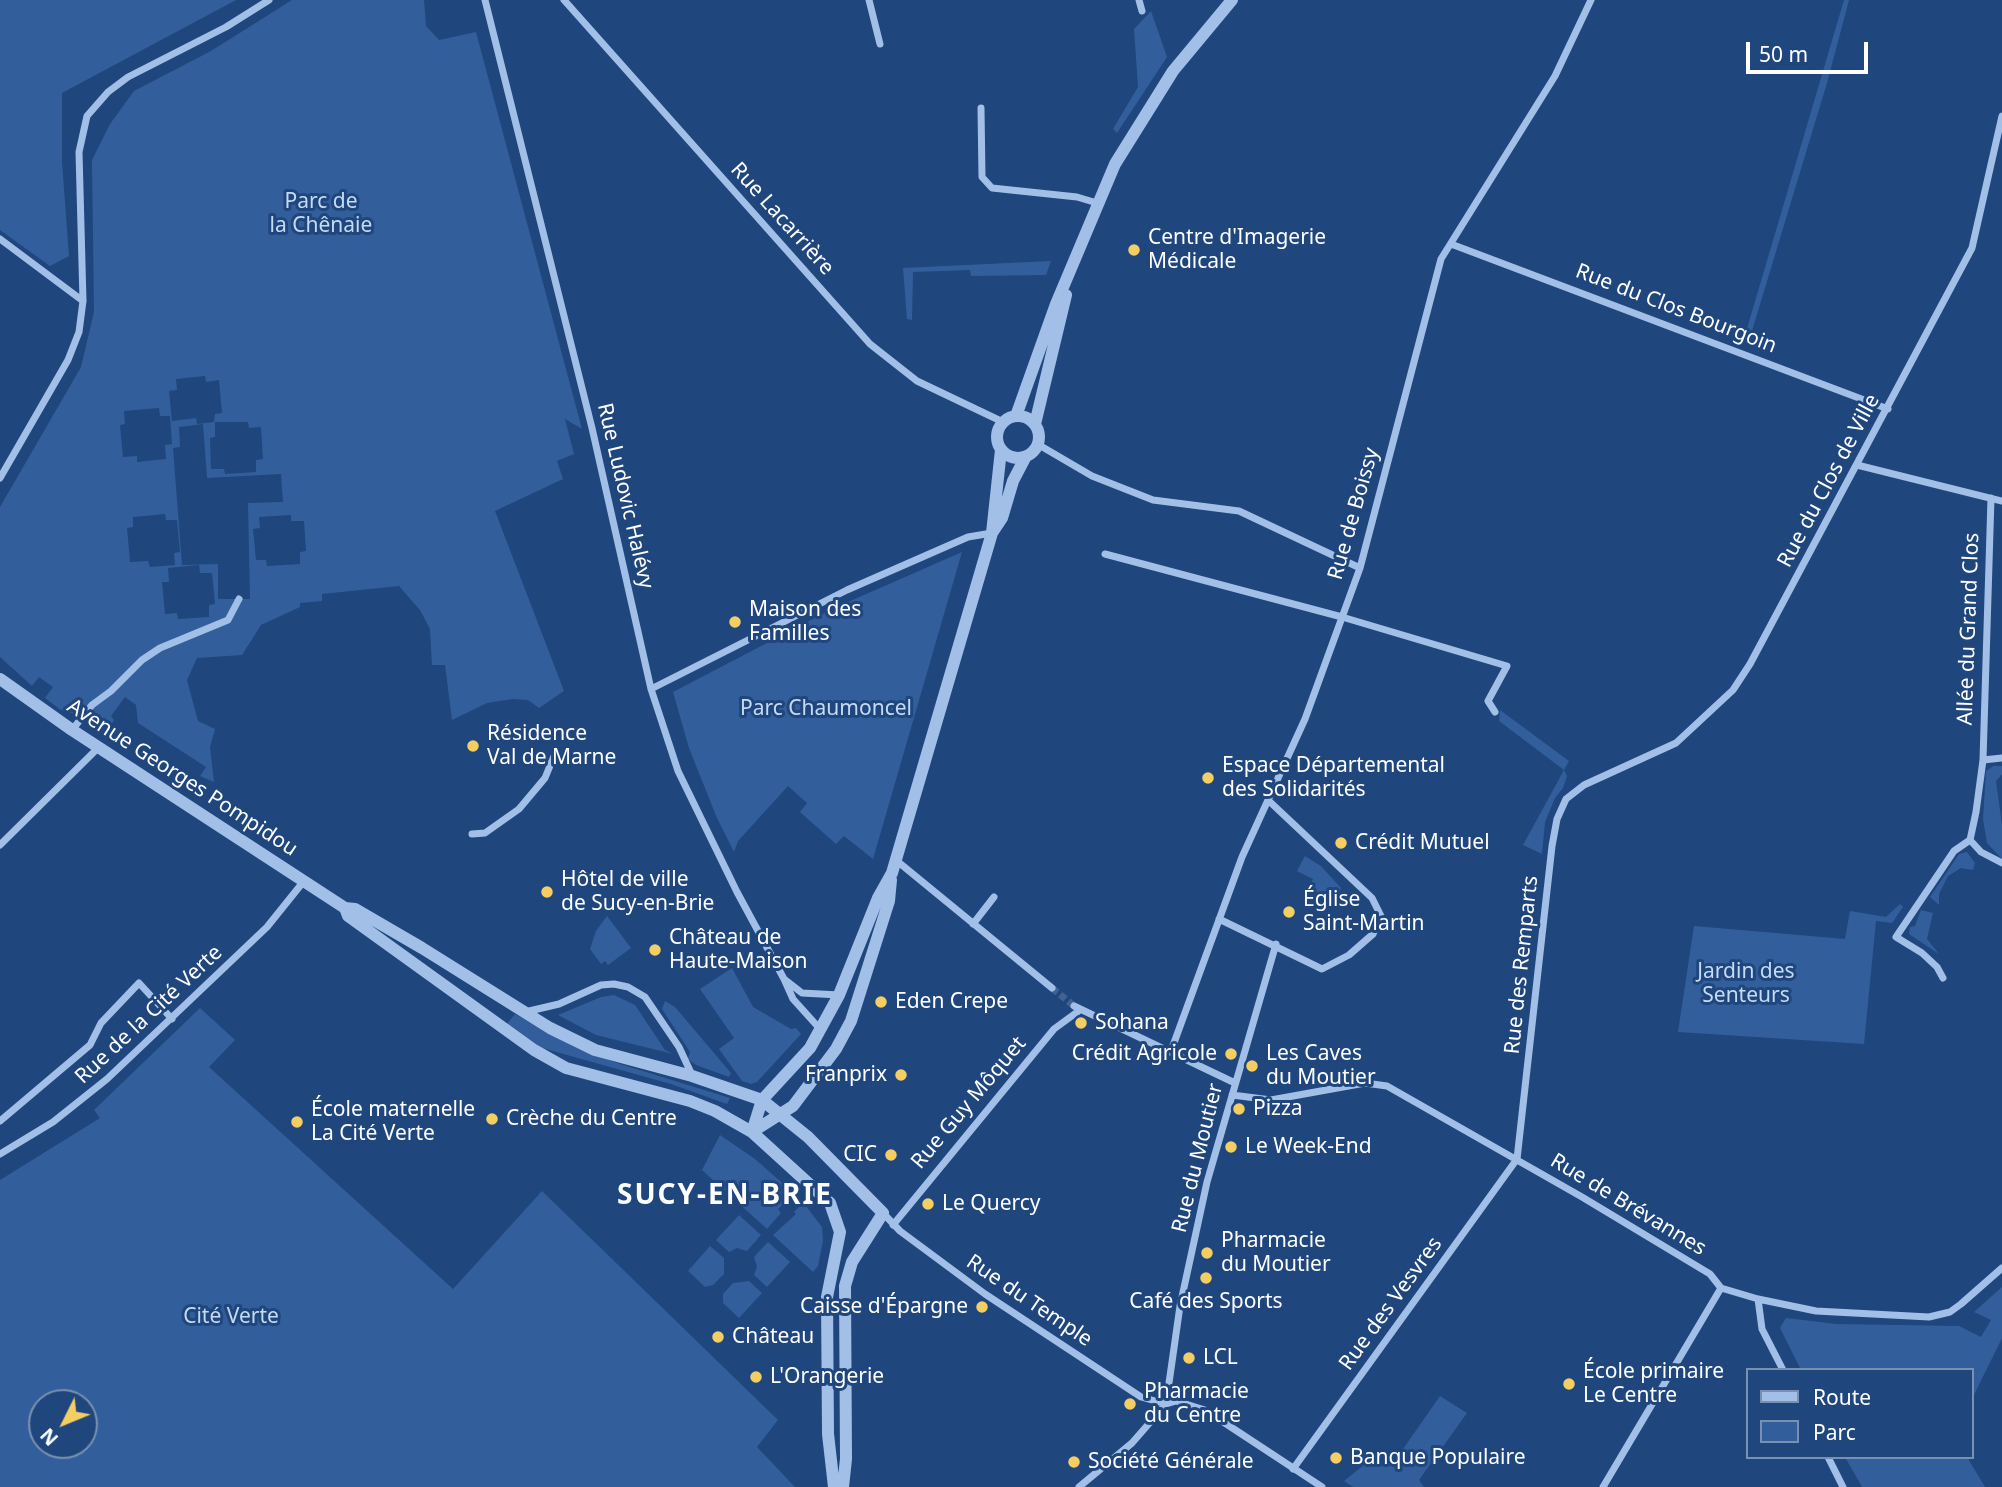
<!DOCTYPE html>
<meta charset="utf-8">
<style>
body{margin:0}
#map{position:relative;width:2002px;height:1487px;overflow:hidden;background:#1f467d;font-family:"Noto Sans",sans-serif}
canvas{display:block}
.legend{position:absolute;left:1746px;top:1368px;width:228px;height:91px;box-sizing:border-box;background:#1f467d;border:2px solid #7990b1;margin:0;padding:9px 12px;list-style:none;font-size:21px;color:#fff}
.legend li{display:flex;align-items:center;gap:14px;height:35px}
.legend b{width:35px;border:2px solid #7990b1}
.north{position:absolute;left:28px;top:1389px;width:70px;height:70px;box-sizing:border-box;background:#1f467d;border:2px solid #7990b1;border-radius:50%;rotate:227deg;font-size:19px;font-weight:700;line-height:28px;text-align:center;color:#fff}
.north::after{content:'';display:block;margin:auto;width:24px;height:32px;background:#f5ce62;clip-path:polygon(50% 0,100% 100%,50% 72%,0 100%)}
.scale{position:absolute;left:1746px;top:42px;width:122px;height:32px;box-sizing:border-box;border:4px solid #fff;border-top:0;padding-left:9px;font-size:21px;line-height:24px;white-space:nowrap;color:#fff;-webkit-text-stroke:5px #1f467d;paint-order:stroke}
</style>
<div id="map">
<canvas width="2002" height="1487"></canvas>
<ul class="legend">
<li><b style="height:9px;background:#a2bfe7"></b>Route</li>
<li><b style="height:19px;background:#325f9b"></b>Parc</li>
</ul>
<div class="north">N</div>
<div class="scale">50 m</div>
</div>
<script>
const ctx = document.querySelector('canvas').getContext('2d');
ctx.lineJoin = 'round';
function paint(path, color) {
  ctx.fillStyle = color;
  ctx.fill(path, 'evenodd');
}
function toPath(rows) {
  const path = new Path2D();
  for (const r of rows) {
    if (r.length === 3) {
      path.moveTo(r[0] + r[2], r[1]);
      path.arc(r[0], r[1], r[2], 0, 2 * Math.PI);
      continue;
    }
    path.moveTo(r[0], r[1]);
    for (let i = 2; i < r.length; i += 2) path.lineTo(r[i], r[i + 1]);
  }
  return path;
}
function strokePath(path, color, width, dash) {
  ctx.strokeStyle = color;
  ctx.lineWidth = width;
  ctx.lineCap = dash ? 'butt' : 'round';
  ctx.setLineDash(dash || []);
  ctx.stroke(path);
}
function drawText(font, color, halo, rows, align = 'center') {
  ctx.font = font + ' "Noto Sans",sans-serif';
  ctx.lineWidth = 6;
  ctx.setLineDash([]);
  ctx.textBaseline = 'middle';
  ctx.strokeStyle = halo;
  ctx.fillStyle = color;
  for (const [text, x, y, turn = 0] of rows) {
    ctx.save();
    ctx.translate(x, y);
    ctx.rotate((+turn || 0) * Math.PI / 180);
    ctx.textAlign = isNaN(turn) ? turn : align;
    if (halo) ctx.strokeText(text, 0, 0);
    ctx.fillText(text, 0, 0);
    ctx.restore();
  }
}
const green = toPath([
 [0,0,236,0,62,93,62,162,69,256,50,266,0,230],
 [292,0,424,0,426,26,439,40,476,32,582,429,565,419,574,454,557,461,563,479,495,511,564,691,539,708,528,700,513,699,487,703,452,720,445,665,432,665,430,629,420,610,399,586,322,594,322,601,300,603,300,607,261,625,242,655,197,658,187,680,198,721,215,729,210,747,214,782,200,776,206,767,138,723,136,705,125,697,111,716,114,720,110,727,94,719,61,710,45,698,53,687,39,677,32,686,0,657,0,507,81,367,94,312,92,160,110,124,134,91,211,51],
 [205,376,206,382,219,380,222,413,215,414,214,422,197,424,196,418,172,421,169,391,177,390,176,379],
 [159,408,160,416,170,416,172,444,165,445,166,459,137,462,137,456,123,457,120,425,125,424,124,411],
 [215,422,248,422,249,428,261,427,263,459,256,460,256,472,225,474,224,469,211,469,210,438,215,437],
 [203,424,207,478,281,474,283,502,248,503,250,599,218,599,218,564,182,565,173,448,180,447,179,427],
 [165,514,166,520,177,520,180,552,174,553,175,565,150,567,148,561,130,562,127,528,133,527,133,517],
 [291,515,291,521,304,521,306,551,300,552,300,564,267,566,266,560,256,560,253,529,260,528,259,517],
 [199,565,200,573,212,573,215,604,209,605,209,617,178,619,177,613,165,614,162,582,169,582,168,568],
 [1844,0,1849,0,1827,83,1748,344,1743,342],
 [1151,11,1167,57,1117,133,1113,129,1138,87,1134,29],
 [1051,261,1046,275,971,276,970,270,913,272,912,320,907,319,903,268],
 [962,552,873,859,844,836,836,844,800,812,807,803,788,786,738,841,734,852,717,818,689,748,673,692,832,609],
 [1500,710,1569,761,1564,770,1567,776,1563,788,1555,798,1545,822,1542,854,1523,845,1564,770,1499,721],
 [1993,766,2002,766,2002,774,1996,781,2002,825,2002,859,1987,843,1983,819,1986,771],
 [1967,852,1975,863,1973,870,1961,868,1948,876,1939,894,1939,905,1930,897,1959,854],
 [1305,856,1321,866,1341,888,1337,902,1308,890,1313,879,1297,871],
 [1900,904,1903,907,1892,923,1876,921,1864,1044,1678,1032,1694,926,1845,939,1850,911,1886,917],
 [1921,910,1933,913,1927,939,1939,954,1909,934,1910,927,1915,926],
 [607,916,631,948,608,965,605,961,601,964,590,949,596,931],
 [732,968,753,1007,791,1029,796,1028,801,1034,757,1082,751,1084,742,1081,719,1049,734,1038,700,989],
 [614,995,635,1005,665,1050,673,1054,596,1035,558,1015,601,997],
 [665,1001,675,1007,731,1073,729,1077,696,1065,688,1059,690,1052,662,1009],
 [200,1008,235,1040,209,1067,453,1289,542,1191,778,1420,757,1447,795,1487,0,1487,0,1180,100,1118,94,1110],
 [42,1403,84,1403,84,1445,42,1445],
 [515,1014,575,1047,617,1063,730,1098,727,1104,671,1084,542,1048,506,1025],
 [720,1135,755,1159,797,1196,788,1206,784,1203,778,1209,781,1213,767,1229,702,1170],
 [803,1202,822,1227,823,1241,818,1266,813,1272,773,1235,796,1214,794,1212],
 [739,1215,761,1235,747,1251,737,1248,729,1252,716,1240],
 [768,1242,790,1262,767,1287,754,1275,757,1267,754,1257],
 [710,1246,724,1258,724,1274,713,1285,705,1287,688,1271],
 [749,1281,762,1293,739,1318,723,1303,723,1294,733,1283],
 [2002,1287,2002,1338,1972,1399,1972,1370,1801,1370,1780,1328,1786,1318,1836,1324,1959,1326,1981,1337,1991,1320,1974,1312],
 [1440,1396,1467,1413,1419,1480,1424,1487,1353,1487,1344,1481,1365,1464,1394,1462],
 [1845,1457,1967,1457,1985,1487,1862,1487]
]);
const minorTunnel = toPath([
 [1052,988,1074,1006]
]);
const minor = toPath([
 [485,0,592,428,651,689,678,771,737,892,784,979],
 [564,0,870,344,917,381,1003,422],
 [869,0,880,44],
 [1139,0,1142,11],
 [981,108,982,177,992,188,1077,197,1097,203],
 [0,239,83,301],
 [1451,244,1888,409],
 [1039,445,1092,476,1153,500,1239,511,1360,568],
 [1857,465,2002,501],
 [0,478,68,360,79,332,83,301,79,152,87,116,108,92,128,77,226,27,269,0],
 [1105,554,1342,617,1507,666,1488,701,1495,712],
 [651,689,847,590,968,537,992,533],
 [72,730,92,705,111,691,142,660,160,648,228,620,239,599],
 [1983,760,2002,758],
 [472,834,485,833,519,809,545,778,554,756],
 [1970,840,1981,852,2002,863],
 [0,845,99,747],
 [897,861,1052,988],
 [1219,919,1322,969,1349,955,1373,934,1381,916,1372,898,1269,801],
 [973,924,994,897],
 [1943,978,1937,967,1922,953,1896,937,1954,851,1970,840,1976,812,1983,760,1991,498],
 [1074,1006,1235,1083],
 [525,1012,559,1004,601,985,614,984,628,987,645,997,679,1047,692,1075],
 [820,1029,793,999,784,979,802,993,839,995],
 [1171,1051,1242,857,1305,719,1360,568,1441,259,1555,76,1591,0],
 [1232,1095,1271,1100,1365,1083,1387,1086,1582,1197,1710,1274,1721,1288,1758,1299,1816,1311,1929,1317,1950,1312,1961,1304,2002,1268],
 [0,1121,90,1045,101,1023,139,983,172,1019],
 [0,1154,53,1122,107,1079,267,927,304,881],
 [883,1213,900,1231,985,1294,1141,1397,1166,1404],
 [893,1225,1054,1029,1080,1010],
 [1758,1299,1762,1329,1783,1370],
 [1166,1404,1180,1306,1207,1182,1276,944],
 [1828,1457,1843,1487],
 [1293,1469,1517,1159,1552,846,1557,819,1566,799,1584,785,1676,743,1733,690,1750,664,1972,248,2002,116],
 [1079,1487,1132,1443,1166,1404,1176,1401,1205,1410,1322,1487],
 [1603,1487,1721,1288]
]);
const tertiary = toPath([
 [1018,437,21],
 [1016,416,1056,304,1115,164,1173,71,1232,0],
 [1035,424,1066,295],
 [992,533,1001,450],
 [0,679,72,730,345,908,355,909,422,948,550,1028,595,1050,692,1076,762,1100,808,1137,883,1213,852,1262,845,1286,846,1459,843,1487],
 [345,908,348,916,534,1050,566,1068,690,1101,715,1111,752,1132,830,1203,840,1232,827,1297,828,1434,834,1487],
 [752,1132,762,1100,810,1048,839,995,878,898,892,873,992,533,1002,518,1013,481,1025,458],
 [752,1132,793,1106,836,1049,851,1021,889,901,891,880]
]);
const markers = [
 [1134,250,7,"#f5ce62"],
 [735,622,7,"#f5ce62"],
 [473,746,7,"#f5ce62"],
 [1208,778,7,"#f5ce62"],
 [1341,843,7,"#f5ce62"],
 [547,892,7,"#f5ce62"],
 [1289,912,7,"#f5ce62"],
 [655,950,7,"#f5ce62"],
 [881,1002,7,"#f5ce62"],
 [1081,1023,7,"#f5ce62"],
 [1231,1054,7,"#f5ce62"],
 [1252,1066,7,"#f5ce62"],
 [901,1075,7,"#f5ce62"],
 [1239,1109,7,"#f5ce62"],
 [492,1119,7,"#f5ce62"],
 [297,1122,7,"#f5ce62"],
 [1231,1147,7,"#f5ce62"],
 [891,1155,7,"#f5ce62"],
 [928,1204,7,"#f5ce62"],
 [1207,1253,7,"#f5ce62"],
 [1206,1278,7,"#f5ce62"],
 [982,1307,7,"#f5ce62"],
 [718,1337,7,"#f5ce62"],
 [1189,1358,7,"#f5ce62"],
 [756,1377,7,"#f5ce62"],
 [1569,1384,7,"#f5ce62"],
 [1130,1404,7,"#f5ce62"],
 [1336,1458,7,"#f5ce62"],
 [1074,1462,7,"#f5ce62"]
];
const parkNames = [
 ["Parc de",321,202],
 ["la Chênaie",321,226],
 ["Parc Chaumoncel",826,709],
 ["Jardin des",1746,972],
 ["Senteurs",1746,996],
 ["Cité Verte",231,1317]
];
const streetNames = [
 ["Rue Lacarrière",782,219,48],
 ["Rue du Clos Bourgoin",1676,309,21],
 ["Rue du Clos de Ville",1829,481,-62],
 ["Rue Ludovic Halévy",625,496,77],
 ["Rue de Boissy",1354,514,-74],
 ["Allée du Grand Clos",1969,629,-88],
 ["Avenue Georges Pompidou",182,778,33],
 ["Rue des Remparts",1522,965,-84],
 ["Rue de la Cité Verte",149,1015,-43],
 ["Rue Guy Môquet",969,1103,-50],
 ["Rue du Moutier",1198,1158,-76],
 ["Rue de Brévannes",1628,1205,31],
 ["Rue du Temple",1029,1301,34],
 ["Rue des Vesvres",1391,1304,-54]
];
const poiNames = [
 ["Centre d'Imagerie",1148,238],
 ["Médicale",1148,262],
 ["Maison des",749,610],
 ["Familles",749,634],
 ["Résidence",487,734],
 ["Val de Marne",487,758],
 ["Espace Départemental",1222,766],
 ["des Solidarités",1222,790],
 ["Crédit Mutuel",1355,843],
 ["Hôtel de ville",561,880],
 ["de Sucy-en-Brie",561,904],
 ["Église",1303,900],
 ["Saint-Martin",1303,924],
 ["Château de",669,938],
 ["Haute-Maison",669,962],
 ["Eden Crepe",895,1002],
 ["Sohana",1095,1023],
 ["Crédit Agricole",1217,1054,"right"],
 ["Les Caves",1266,1054],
 ["du Moutier",1266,1078],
 ["Franprix",887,1075,"right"],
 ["Pizza",1253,1109],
 ["École maternelle",311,1110],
 ["La Cité Verte",311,1134],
 ["Crèche du Centre",506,1119],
 ["Le Week-End",1245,1147],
 ["CIC",877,1155,"right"],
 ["Le Quercy",942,1204],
 ["Pharmacie",1221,1241],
 ["du Moutier",1221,1265],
 ["Café des Sports",1206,1302,"center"],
 ["Caisse d'Épargne",968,1307,"right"],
 ["Château",732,1337],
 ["LCL",1203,1358],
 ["École primaire",1583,1372],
 ["Le Centre",1583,1396],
 ["L'Orangerie",770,1377],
 ["Pharmacie",1144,1392],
 ["du Centre",1144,1416],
 ["Banque Populaire",1350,1458],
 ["Société Générale",1088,1462]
];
const districtNames = [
 ["SUCY-EN-BRIE",725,1196]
];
paint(green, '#325f9b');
strokePath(minorTunnel, '#416290', 7, [7, 3.5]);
strokePath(minor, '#a2bfe7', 7);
strokePath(tertiary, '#a2bfe7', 12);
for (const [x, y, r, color] of markers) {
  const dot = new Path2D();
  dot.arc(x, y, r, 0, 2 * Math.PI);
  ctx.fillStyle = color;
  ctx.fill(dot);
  strokePath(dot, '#1f467d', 2.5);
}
drawText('21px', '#c5daf5', '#1f467d', parkNames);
drawText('21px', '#fff', '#1f467d', streetNames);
drawText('21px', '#fff', '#1f467d', poiNames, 'left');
ctx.letterSpacing = '2px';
drawText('bold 28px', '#fff', '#1f467d', districtNames);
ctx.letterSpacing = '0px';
</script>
